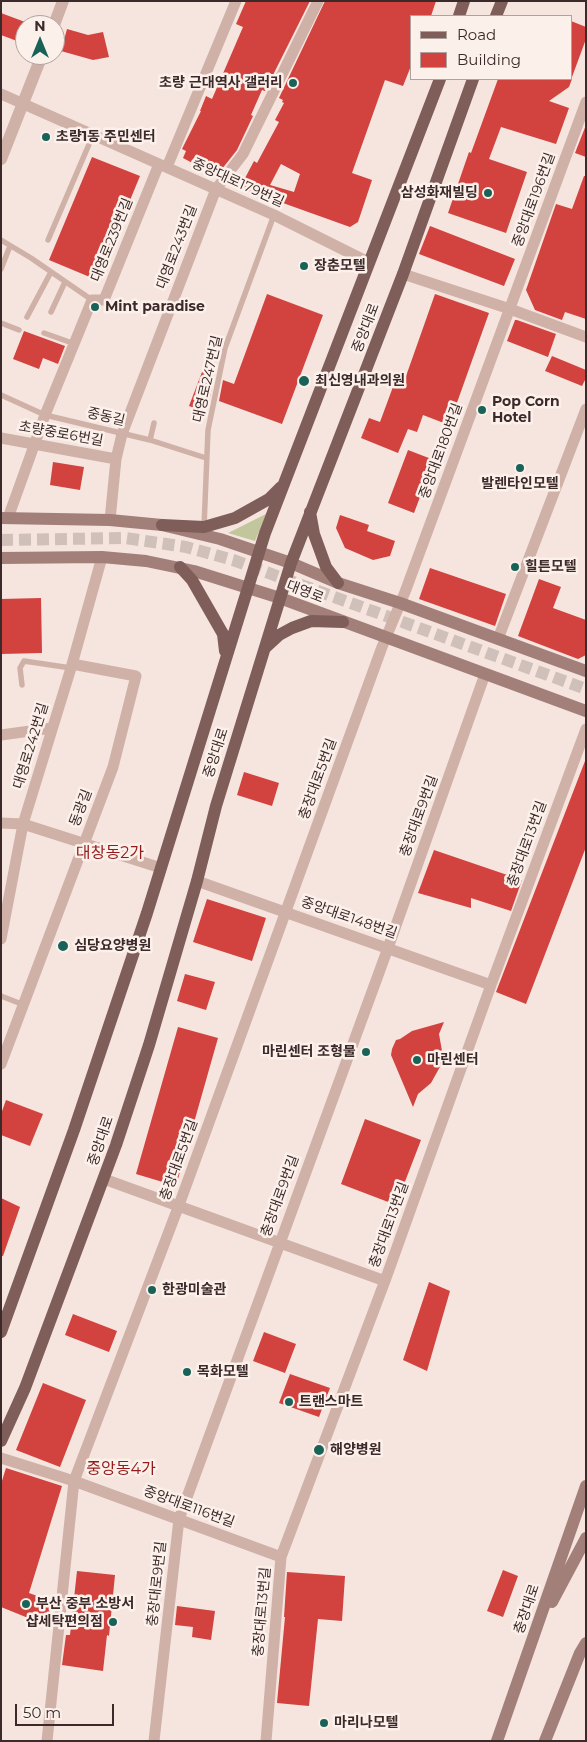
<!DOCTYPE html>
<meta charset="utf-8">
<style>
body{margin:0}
#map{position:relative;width:587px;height:1742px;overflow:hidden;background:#f5e5de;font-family:Montserrat,sans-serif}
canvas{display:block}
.frame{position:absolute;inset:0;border:2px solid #3b2a29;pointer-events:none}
.legend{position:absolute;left:410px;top:15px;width:162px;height:65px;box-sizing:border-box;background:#fcf0eb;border:1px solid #afa19d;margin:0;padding:6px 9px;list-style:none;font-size:15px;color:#3b2a29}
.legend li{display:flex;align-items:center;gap:10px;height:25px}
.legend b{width:25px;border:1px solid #afa19d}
.north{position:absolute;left:15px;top:15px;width:50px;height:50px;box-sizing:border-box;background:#fcf0eb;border:1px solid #afa19d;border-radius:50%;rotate:0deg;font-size:14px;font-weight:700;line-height:20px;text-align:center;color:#3b2a29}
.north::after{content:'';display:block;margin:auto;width:18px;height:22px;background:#196257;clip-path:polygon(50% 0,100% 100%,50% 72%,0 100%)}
.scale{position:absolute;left:15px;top:1704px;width:99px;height:22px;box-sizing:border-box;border:2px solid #3b2a29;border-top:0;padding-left:6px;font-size:15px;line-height:18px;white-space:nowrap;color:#3b2a29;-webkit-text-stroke:4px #fcf0eb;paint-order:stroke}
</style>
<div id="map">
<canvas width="587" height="1742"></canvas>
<div class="frame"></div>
<ul class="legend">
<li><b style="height:6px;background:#7f5d58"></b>Road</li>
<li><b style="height:14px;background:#d2423e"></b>Building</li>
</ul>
<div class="north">N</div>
<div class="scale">50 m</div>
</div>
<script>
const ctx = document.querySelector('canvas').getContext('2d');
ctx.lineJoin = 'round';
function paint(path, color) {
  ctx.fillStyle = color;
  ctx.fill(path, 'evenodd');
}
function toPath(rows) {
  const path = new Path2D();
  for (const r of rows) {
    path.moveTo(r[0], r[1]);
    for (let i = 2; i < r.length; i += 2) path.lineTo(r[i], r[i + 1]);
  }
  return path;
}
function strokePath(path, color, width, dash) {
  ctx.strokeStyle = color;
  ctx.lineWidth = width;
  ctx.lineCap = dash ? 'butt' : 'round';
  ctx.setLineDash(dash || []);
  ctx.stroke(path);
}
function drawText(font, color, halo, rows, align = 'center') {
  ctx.font = font + ' Montserrat,"Noto Sans KR",sans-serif';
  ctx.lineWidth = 5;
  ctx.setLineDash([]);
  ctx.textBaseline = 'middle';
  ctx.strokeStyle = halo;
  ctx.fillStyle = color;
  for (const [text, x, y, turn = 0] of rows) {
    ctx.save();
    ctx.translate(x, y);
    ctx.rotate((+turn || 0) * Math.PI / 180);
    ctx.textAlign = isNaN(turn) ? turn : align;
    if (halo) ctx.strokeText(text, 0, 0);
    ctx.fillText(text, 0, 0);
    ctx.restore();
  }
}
const green = toPath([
 [266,514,255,541,228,533]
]);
const building = toPath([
 [246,1,310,1,265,91,262,90,251,115,253,116,237,150,218,174,215,175,183,158,186,151,182,149,201,111,200,111,206,96,212,99,243,27,236,24],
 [325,1,436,1,431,16,411,16,411,66,403,86,385,80,352,173,372,180,358,222,350,227,283,203,283,204,258,196,244,189,244,180,254,161,257,163,279,122,275,120,284,103,282,102,283,100,279,98],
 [281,164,300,174,294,192,270,185],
 [1,13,25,22,25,44,1,35],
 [571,21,586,27,586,39,572,77,571,77],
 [67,29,88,35,103,32,109,57,93,60,61,51],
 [498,79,572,79,569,87,549,101,569,108,556,144,501,127,489,159,527,172,506,233,448,213,469,152,471,153],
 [586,125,586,157,575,153],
 [92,157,140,176,97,280,49,260],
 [584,176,586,176,586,319,565,312,562,320,535,310,526,290,556,204,572,209],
 [430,226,515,259,504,286,419,254],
 [267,294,323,315,282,424,219,401,223,380,234,384],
 [435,294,489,313,449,425,423,415,417,432,408,429,398,453,361,438,369,418,380,422,397,376,405,379],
 [515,320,517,320,556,334,548,357,507,341],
 [24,331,65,346,58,364,43,358,39,369,13,359],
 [552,356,586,370,586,378,582,386,545,371],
 [202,372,214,377,210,397,203,411,189,406],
 [408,450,434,460,414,513,388,503],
 [53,462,84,467,80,490,50,485],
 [340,515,369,525,367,531,395,541,390,556,373,560,345,548,336,528],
 [430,568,506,594,495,626,419,599],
 [539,579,561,587,553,608,586,620,586,655,578,659,518,636],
 [41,598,42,653,1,654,1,599],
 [585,761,586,847,526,1004,496,992],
 [244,772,279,783,272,806,237,795],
 [434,850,522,880,511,911,471,898,471,908,418,893],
 [207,899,266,918,252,961,193,942],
 [185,974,215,982,206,1010,177,1001],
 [444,1022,439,1034,442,1051,441,1065,431,1083,418,1094,413,1107,391,1055,392,1049,396,1040,400,1039,412,1031],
 [178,1027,218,1038,176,1186,136,1174],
 [6,1100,43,1114,30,1146,1,1135,1,1114],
 [365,1119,421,1140,396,1205,341,1184],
 [1,1198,20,1207,3,1256,1,1256],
 [429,1282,450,1291,427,1371,403,1360],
 [73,1314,117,1331,109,1352,65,1335],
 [264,1332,296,1344,285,1373,253,1361],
 [290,1374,330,1388,319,1417,279,1403],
 [43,1383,86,1400,60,1467,16,1450],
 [6,1468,62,1486,29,1593,51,1601,48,1626,1,1607,1,1484],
 [503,1570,518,1576,503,1617,487,1611],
 [77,1571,115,1575,109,1636,107,1635,103,1671,62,1665,66,1635,70,1635],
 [287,1572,345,1576,342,1621,318,1619,309,1706,277,1703,285,1617,284,1617],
 [177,1606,215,1611,211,1640,192,1637,193,1627,175,1625]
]);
const secondaryTunnel = toPath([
 [1,540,125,538,186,547,233,560,586,689]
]);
const service = toPath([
 [1,240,31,258,92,300],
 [48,240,93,135],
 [1,269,10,246],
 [51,312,65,282],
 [27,317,51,272],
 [1,323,19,330],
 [44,333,75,344],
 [1,395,45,415,150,440,206,458],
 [150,440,154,423],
 [204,527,208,430,225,348,274,215],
 [22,685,20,668,24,661,71,668],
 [1,996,24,1005]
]);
const minor = toPath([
 [1,94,274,215,368,262],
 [167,167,236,1],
 [403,274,510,309,586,337],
 [1,438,116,459],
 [8,518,45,415,92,300,104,300,159,164],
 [110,520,116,459,122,434,216,189,243,154,318,1],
 [498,639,586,409],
 [1,735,52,728],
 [1,823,23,824,161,868],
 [197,881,491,985],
 [1,939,23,824,71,668,102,557],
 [1,1064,113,767,136,676,72,664],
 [104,1179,385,1281],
 [1,1458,74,1481,281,1557],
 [47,1741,74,1481,179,1205,382,647,405,592,586,102],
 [154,1741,179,1519,388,948,485,674],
 [266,1741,281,1557,386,1278,491,985,586,729]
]);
const tertiary = toPath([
 [54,25,63,1],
 [1,159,42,55]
]);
const secondary = toPath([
 [1,518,110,520,162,525,220,539,291,563,338,583,400,603,586,671],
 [1,558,102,557,146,561,194,571,280,598,586,711],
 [552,1602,586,1538],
 [497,1741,586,1486],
 [545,1741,580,1653,586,1643]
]);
const primary = toPath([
 [459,16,464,1],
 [496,16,502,1],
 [310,512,314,534,326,567,338,583],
 [162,525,204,527,235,518,269,499,281,487],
 [180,567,192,580,223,634,225,651],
 [266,647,279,635,292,628,311,621,343,622],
 [1,1332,74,1130,147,913,265,533,440,79],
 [1,1441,25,1388,116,1145,149,1045,197,881,216,806,291,563,403,274,473,79]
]);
const markers = [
 [293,83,5,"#196257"],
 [46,137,5,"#196257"],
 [488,193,5,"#196257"],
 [304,266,5,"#196257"],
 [95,307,5,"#196257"],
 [304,381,6,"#196257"],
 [482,410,5,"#196257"],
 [520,468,5,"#196257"],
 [515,567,5,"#196257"],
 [63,946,6,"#196257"],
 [366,1052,5,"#196257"],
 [417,1060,5,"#196257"],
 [152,1290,5,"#196257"],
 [187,1372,5,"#196257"],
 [289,1402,5,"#196257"],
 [319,1450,6,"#196257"],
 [26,1604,5,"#196257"],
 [113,1622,5,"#196257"],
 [324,1723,5,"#196257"]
];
const poiNames = [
 ["초량 근대역사 갤러리",283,83,"right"],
 ["초량1동 주민센터",56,137],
 ["삼성화재빌딩",478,193,"right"],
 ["장춘모텔",314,266],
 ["Mint paradise",105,307],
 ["최신영내과의원",315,381],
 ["Pop Corn",492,402],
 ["Hotel",492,418],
 ["발렌타인모텔",520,484,"center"],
 ["힐튼모텔",525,567],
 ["심당요양병원",74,946],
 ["마린센터 조형물",356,1052,"right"],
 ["마린센터",427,1060],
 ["한광미술관",162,1290],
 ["목화모텔",197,1372],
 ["트랜스마트",299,1402],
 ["해양병원",330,1450],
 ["부산 중부 소방서",36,1604],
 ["샵세탁편의점",103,1622,"right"],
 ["마리나모텔",334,1723]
];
const streetNames = [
 ["중앙대로179번길",238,183,24],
 ["중앙대로196번길",534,200,-70],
 ["대영로239번길",112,240,-68],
 ["대영로243번길",177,247,-69],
 ["중앙대로",366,328,-69],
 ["대영로247번길",208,379,-77],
 ["중동길",106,417,13],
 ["초량중로6번길",61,434,10],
 ["중앙대로180번길",441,451,-70],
 ["대영로",305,592,21],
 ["대영로242번길",31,746,-73],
 ["중앙대로",216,753,-72],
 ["충장대로5번길",318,779,-70],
 ["동광길",81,808,-69],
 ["충장대로9번길",419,816,-70],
 ["충장대로13번길",527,844,-70],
 ["중앙대로148번길",349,918,19],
 ["중앙대로",101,1141,-71],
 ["충장대로5번길",179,1160,-70],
 ["충장대로9번길",280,1196,-70],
 ["충장대로13번길",389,1225,-70],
 ["중앙대로116번길",189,1507,20],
 ["충장대로9번길",157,1584,-84],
 ["충장대로",527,1609,-71],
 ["충장대로13번길",262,1612,-85]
];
const quarterNames = [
 ["대창동2가",110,853],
 ["중앙동4가",121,1469]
];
paint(green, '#c1c69c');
paint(building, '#d2423e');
strokePath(secondaryTunnel, '#d0c0ba', 12, [12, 6]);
strokePath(service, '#cfb1a8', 5.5);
strokePath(minor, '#cfb1a8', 11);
strokePath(tertiary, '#cfb1a8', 12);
strokePath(secondary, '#a37f79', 12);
strokePath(primary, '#7f5d58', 12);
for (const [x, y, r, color] of markers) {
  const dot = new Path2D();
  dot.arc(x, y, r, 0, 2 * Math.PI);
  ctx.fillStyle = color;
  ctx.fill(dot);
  strokePath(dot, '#fcf0eb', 2);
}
drawText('bold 14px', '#3b2a29', '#fcf0eb', poiNames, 'left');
drawText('14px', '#3b2a29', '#fcf0eb', streetNames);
drawText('16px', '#931b19', '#fcf0eb', quarterNames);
</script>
